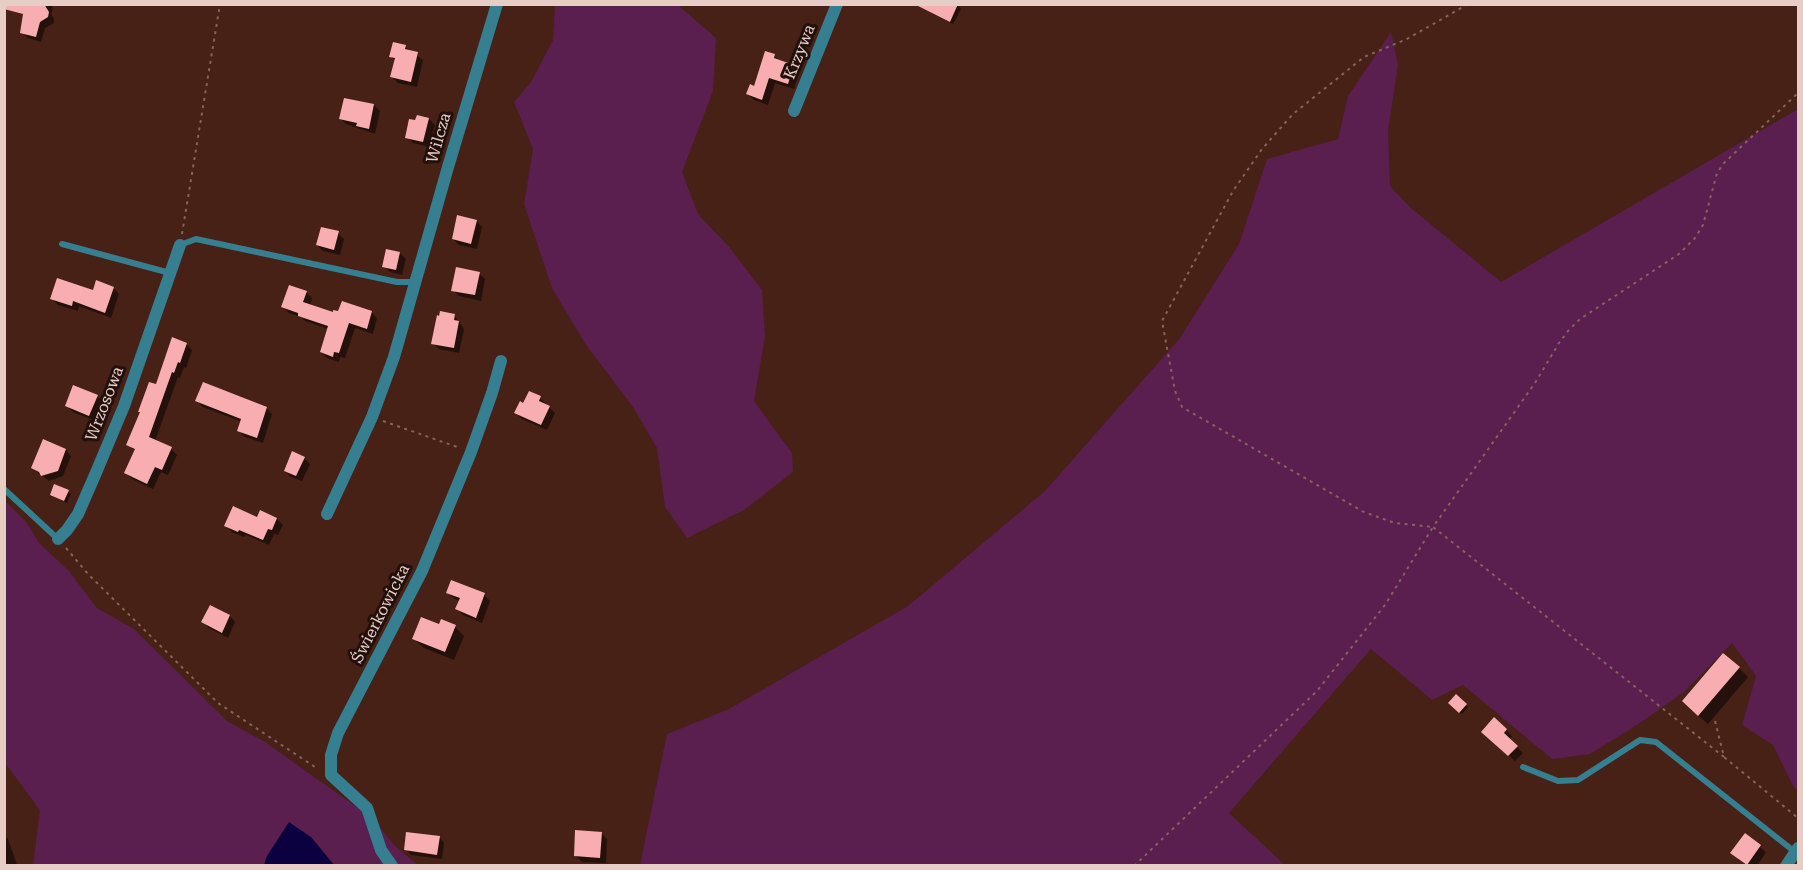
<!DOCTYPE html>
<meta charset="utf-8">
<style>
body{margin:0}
#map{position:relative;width:1803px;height:870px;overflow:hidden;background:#472016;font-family:"Roboto Serif",serif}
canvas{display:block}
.frame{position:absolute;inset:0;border:6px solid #e8cdc6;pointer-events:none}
</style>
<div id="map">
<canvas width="1803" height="870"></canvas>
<div class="frame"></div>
</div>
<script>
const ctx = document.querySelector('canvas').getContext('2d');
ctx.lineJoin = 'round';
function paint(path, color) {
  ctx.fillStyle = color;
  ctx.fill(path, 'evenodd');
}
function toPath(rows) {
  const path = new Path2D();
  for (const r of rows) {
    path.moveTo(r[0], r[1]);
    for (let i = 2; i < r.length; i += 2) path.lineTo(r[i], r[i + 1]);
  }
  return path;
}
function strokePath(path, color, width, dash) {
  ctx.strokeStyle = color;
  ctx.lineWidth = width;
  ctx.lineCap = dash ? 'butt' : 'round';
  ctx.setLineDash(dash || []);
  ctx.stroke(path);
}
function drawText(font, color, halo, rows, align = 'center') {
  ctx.font = font + ' "Roboto Serif",serif';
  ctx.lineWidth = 6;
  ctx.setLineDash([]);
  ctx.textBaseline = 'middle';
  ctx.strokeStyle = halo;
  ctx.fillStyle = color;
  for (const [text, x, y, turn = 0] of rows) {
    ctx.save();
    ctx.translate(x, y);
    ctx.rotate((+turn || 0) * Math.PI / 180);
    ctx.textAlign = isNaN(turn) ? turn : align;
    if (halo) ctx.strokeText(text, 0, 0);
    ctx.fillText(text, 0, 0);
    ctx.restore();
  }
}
const green = toPath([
 [555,5,678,5,716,38,713,91,682,172,698,214,730,248,762,290,765,336,754,401,792,453,793,472,744,510,687,538,665,507,657,448,633,407,586,345,552,288,524,204,533,149,514,102,531,82,553,40],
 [1391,32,1398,64,1388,131,1390,186,1411,208,1501,282,1798,109,1798,791,1793,786,1773,745,1742,725,1756,676,1732,643,1684,692,1637,725,1590,754,1552,759,1463,685,1432,700,1371,649,1229,813,1285,865,640,865,667,734,729,709,908,606,1045,491,1180,338,1239,244,1267,159,1338,139,1348,96],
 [5,501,27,523,39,543,69,571,97,608,134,629,227,721,265,742,372,818,395,846,418,865,334,865,311,837,267,856,264,865,33,865,40,810,5,763]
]);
const water = toPath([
 [289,822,311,837,334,865,264,865,267,856]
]);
const shadow = toPath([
 [26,4,50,4,53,8,51,14,54,19,54,23,45,28,41,42,28,38,22,32],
 [914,4,956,4,961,9,953,24],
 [405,47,423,60,417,87,398,83,392,77,396,62,391,56],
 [774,56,780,61,794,66,799,72,794,89,775,83,768,105,754,100,748,94,755,88],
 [374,105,380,111,375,134,346,124,340,118],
 [429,119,435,125,429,147,413,143,407,137],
 [476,221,482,227,477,249,459,245,453,239],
 [338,233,344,239,340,255,323,251,317,245],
 [400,253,406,259,402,275,390,272,384,266],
 [479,273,485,279,481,301,459,296,453,290],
 [113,288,119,294,111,318,79,306,78,311,58,305,52,299],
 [306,292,312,298,310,306,334,314,371,312,377,318,373,334,355,328,345,358,340,357,339,362,327,358,321,352,329,329,305,321,301,317,289,313,283,307],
 [454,315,464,329,459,353,439,349,433,343],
 [186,344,192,350,186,368,184,367,180,378,178,377,155,441,171,449,177,455,168,475,161,472,153,489,132,479,126,473,136,451,127,444,157,386],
 [530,393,540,398,555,413,547,430,522,419,516,413,524,405],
 [97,396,103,402,95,421,73,412,67,406],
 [197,401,266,408,272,414,263,443,245,437,239,431,242,422,203,407],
 [66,450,71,456,63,476,49,481,32,468],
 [304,458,310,464,302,481,291,477,285,471],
 [68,491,71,494,67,503,51,495],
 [277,519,283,525,278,535,274,534,269,545,246,535,244,537,232,532,226,526],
 [447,592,484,595,490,601,482,623,463,615,457,609,460,601,453,598],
 [211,607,230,616,235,622,228,638,209,628,203,622],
 [439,626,455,627,464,636,454,660,424,648,414,639],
 [1739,668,1748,677,1708,724,1693,711],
 [1456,696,1468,707,1462,714,1450,703],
 [1494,719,1512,736,1509,740,1523,753,1515,761,1489,738],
 [601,833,607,839,606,863,582,862,576,856],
 [4,835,8,839,17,865,4,866],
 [1745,835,1766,852,1757,866,1748,866,1738,859],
 [439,837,444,843,442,859,411,855,406,849]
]);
const building = toPath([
 [4,4,44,4,49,12,48,17,40,22,36,37,20,33,23,14,4,9],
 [914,4,958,4,950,22],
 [393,42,406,45,405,49,418,52,411,82,390,77,395,58,389,57],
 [765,51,775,54,774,58,794,65,788,84,769,78,762,100,746,94,750,84,754,86],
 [344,98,374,104,369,129,356,126,357,123,339,119],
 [417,115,429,118,423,142,405,138,409,119,415,120],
 [457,215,477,220,471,244,452,239],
 [321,227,339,231,334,250,316,245],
 [386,249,400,252,396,270,382,267],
 [456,267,480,272,475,295,451,291],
 [57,278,93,290,96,280,114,287,105,313,73,301,72,306,50,299],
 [289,285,307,291,303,302,333,312,333,310,338,311,342,301,372,311,367,329,349,323,339,353,334,352,333,357,320,352,328,326,298,316,298,313,281,307],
 [440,311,455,314,454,320,459,321,454,348,431,344,437,315,439,316],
 [172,337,187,343,180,363,178,362,174,373,172,372,149,437,172,447,162,470,155,467,147,484,124,473,135,449,126,445,140,412,138,412,149,382,156,384],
 [203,382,267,407,257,438,237,431,241,419,195,401],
 [73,385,98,395,89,416,65,406],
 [529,391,541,396,539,401,550,406,541,425,514,413,520,401,523,403],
 [43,439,66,449,58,471,41,476,39,472,31,468],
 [292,451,305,457,296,476,284,471],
 [54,484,69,490,64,501,50,495],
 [233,506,257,517,260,510,277,518,272,530,268,529,263,540,239,530,238,532,224,526],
 [451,580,485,593,476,618,455,609,460,598,446,593],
 [210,605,230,615,222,633,201,622],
 [421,617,439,624,441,619,456,625,445,652,412,639],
 [1723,653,1740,667,1698,716,1682,701],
 [1456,694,1467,704,1459,713,1448,703],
 [1494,717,1507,729,1504,733,1518,746,1508,756,1481,732],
 [575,830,602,832,600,858,574,856],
 [406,832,440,836,437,855,404,850],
 [1745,833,1761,845,1747,865,1730,853]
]);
const path = toPath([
 [182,234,220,4],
 [383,421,460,448],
 [66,548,88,574,218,703,318,769],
 [1715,721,1724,757,1798,818],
 [1724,757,1433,527,1535,383,1559,343,1568,331,1580,319,1679,254,1695,238,1703,225,1717,173,1724,163,1798,93],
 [1134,866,1317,691,1385,605,1433,527,1395,523,1364,512,1182,407,1175,391,1162,321,1233,191,1262,149,1293,114,1364,57,1407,39,1468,4]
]);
const lane = toPath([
 [62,244,170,273],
 [180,245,196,239,397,282,414,282],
 [4,489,58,539],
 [1523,767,1558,781,1578,780,1640,740,1656,742,1795,852]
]);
const street = toPath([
 [794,111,837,4],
 [327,514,372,417,394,357,448,167,497,4],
 [58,539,67,530,78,514,95,475,124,406,180,245],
 [392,866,381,850,367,808,331,775,331,755,338,733,422,571,471,452,492,393,501,361],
 [1786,866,1798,848]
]);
const streetNames = [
 ["Krzywa",800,52,-68],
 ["Wilcza",439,138,-74],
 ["Wrzosowa",105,404,-69],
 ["Świerkowicka",381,614,-63]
];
paint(green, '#5a1e4f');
paint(water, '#0b0140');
paint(shadow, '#0007');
paint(building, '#f8adb1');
strokePath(path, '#86635a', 2, [3, 4.5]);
strokePath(lane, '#357f90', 6);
strokePath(street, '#357f90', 12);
drawText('16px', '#e8cdc6', '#21100b', streetNames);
</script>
